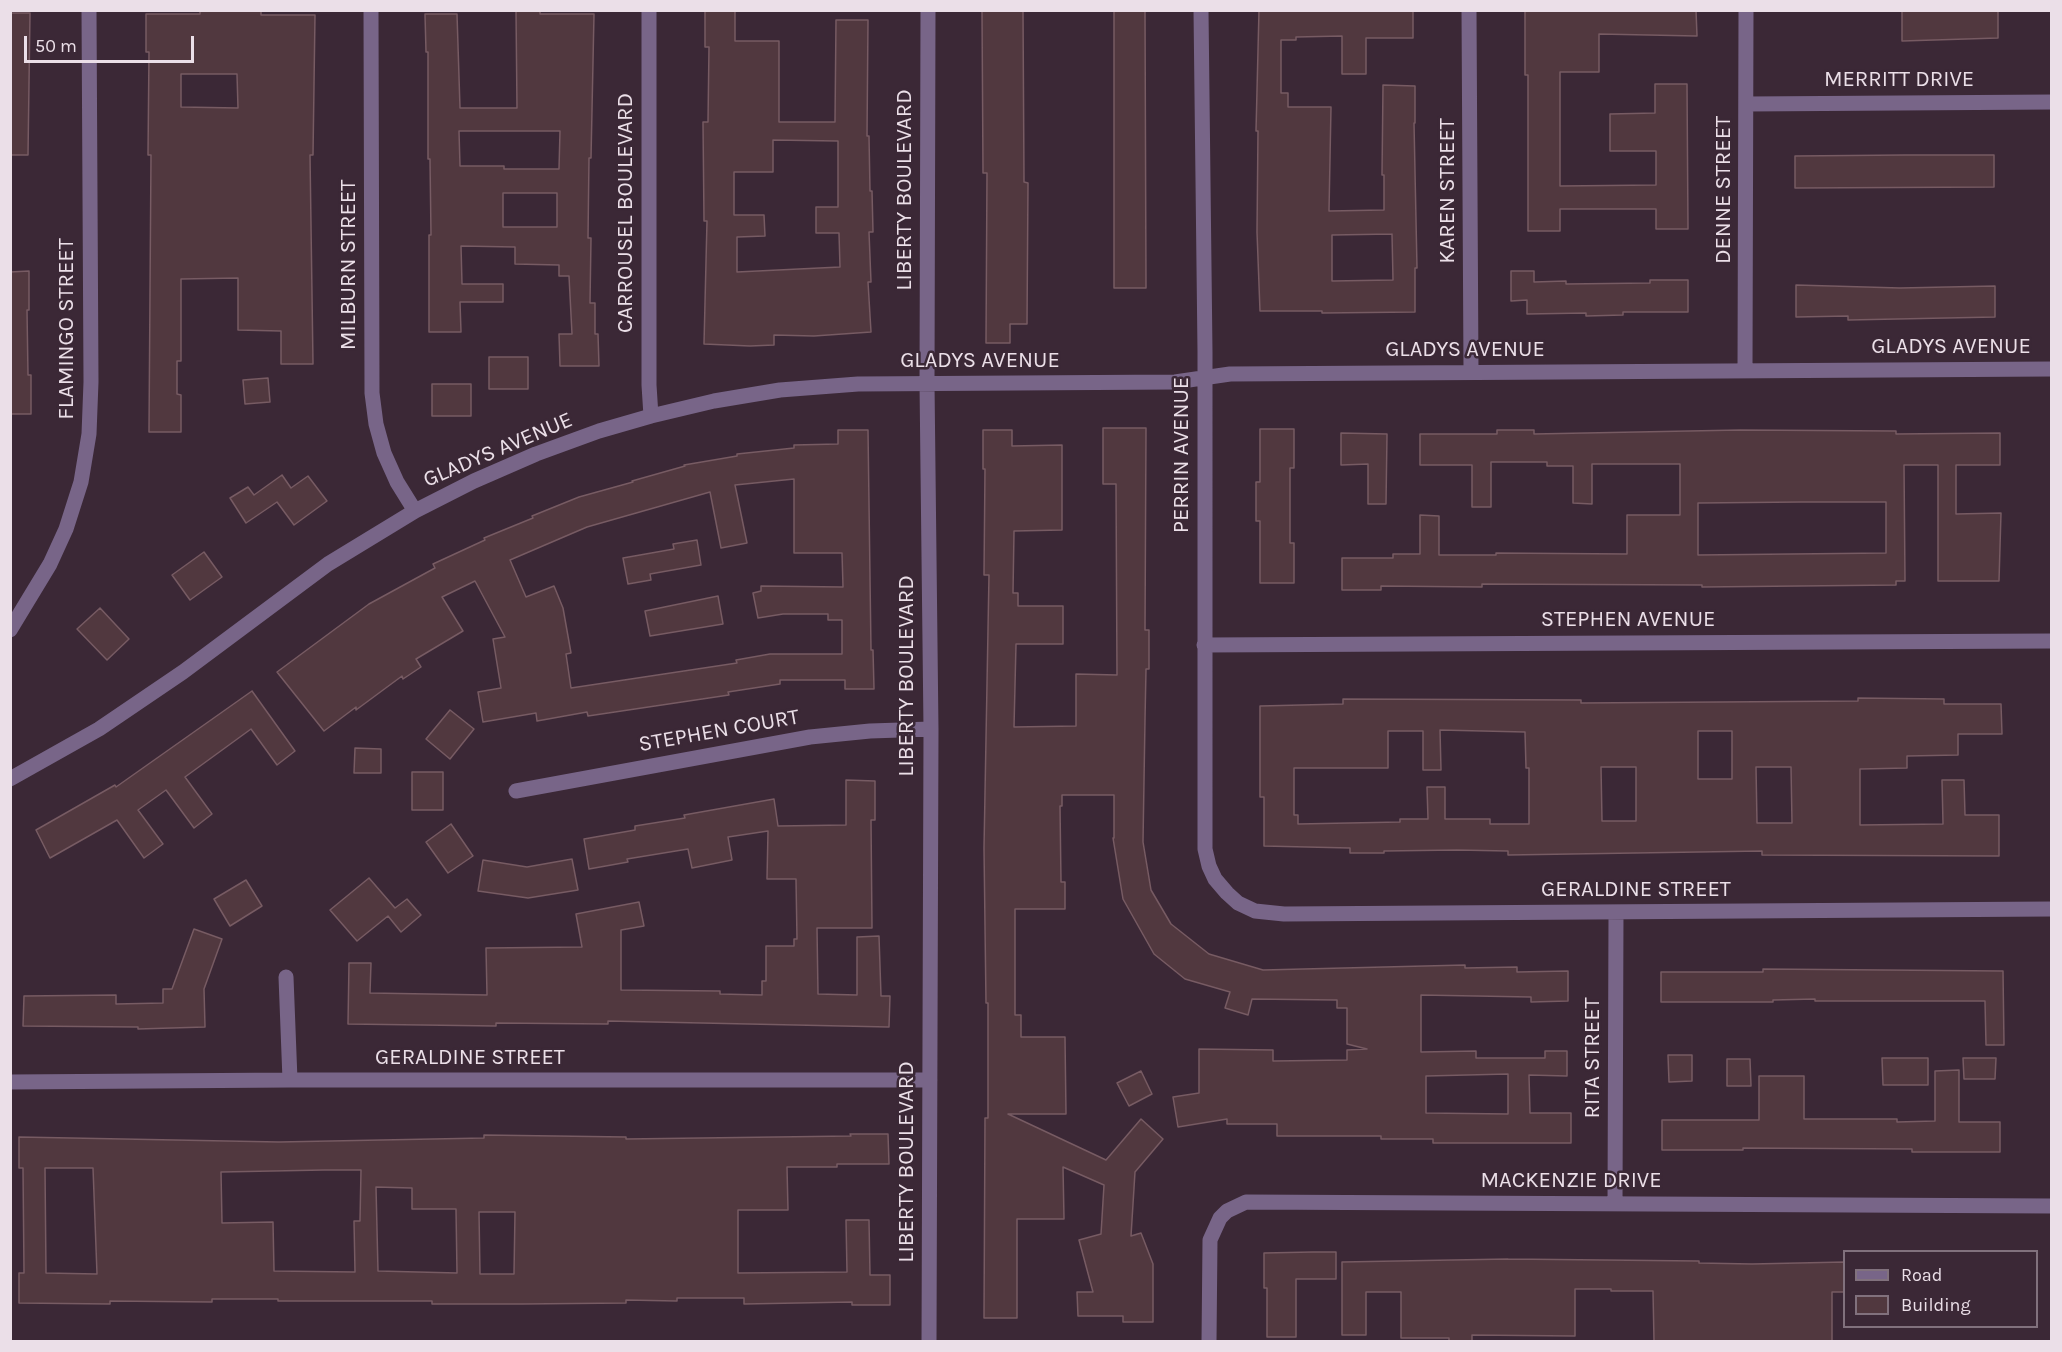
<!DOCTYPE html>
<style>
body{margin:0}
#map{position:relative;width:2062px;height:1352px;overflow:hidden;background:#3b2836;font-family:Karla,sans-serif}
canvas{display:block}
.frame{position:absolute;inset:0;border:12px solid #ebdfe8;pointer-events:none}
.legend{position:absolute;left:1843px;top:1250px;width:195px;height:78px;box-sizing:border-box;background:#3b2836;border:2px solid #81717d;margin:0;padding:8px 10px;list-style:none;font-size:18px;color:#ebdfe8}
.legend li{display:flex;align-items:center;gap:12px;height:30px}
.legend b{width:30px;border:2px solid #81717d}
.scale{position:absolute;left:24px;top:36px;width:170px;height:27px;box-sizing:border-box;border:3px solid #ebdfe8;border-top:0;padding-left:8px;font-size:18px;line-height:21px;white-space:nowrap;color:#ebdfe8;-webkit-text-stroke:4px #3b2836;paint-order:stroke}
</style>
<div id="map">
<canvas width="2062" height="1352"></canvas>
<div class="frame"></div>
<ul class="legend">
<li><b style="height:8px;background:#786588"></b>Road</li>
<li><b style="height:16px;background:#51383f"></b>Building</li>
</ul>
<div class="scale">50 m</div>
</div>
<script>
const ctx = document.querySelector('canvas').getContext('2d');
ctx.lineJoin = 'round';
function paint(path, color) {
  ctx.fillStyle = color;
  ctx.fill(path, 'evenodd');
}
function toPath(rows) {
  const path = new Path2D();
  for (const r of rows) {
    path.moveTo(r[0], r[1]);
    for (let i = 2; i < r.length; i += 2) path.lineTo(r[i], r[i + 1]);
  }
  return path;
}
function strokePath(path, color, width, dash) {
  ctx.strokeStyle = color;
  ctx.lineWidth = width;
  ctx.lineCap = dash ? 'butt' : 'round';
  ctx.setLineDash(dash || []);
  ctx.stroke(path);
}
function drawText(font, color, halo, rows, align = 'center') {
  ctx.font = font + ' Karla,sans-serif';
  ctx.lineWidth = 5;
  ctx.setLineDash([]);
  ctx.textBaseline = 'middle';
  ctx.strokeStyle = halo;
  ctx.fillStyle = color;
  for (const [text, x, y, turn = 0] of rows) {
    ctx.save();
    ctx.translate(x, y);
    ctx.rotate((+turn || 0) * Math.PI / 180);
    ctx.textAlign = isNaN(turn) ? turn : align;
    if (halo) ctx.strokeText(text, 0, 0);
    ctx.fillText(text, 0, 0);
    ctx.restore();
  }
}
const building = toPath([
 [200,10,261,10,261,15,315,15,313,155,310,155,313,364,281,364,281,331,238,330,238,278,181,279,181,361,177,361,177,394,181,395,181,432,149,432,151,155,148,155,149,52,146,52,146,14,200,14,200,10],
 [181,74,237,74,238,108,181,107,181,74],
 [516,10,540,10,540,14,594,14,591,158,589,158,588,238,591,238,590,303,595,303,595,334,598,334,599,366,560,366,559,334,572,334,569,276,559,276,559,265,515,264,515,247,461,246,462,284,503,284,503,302,460,302,461,332,429,332,429,235,431,235,430,159,428,159,428,52,426,52,425,14,457,14,460,108,517,108,516,10],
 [459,131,560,131,559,169,504,169,504,166,460,166,459,131],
 [503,193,557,193,557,227,503,227,503,193],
 [705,10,735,10,735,41,779,41,779,122,835,122,836,20,868,20,867,136,869,136,870,191,872,191,873,232,869,232,871,282,868,282,871,332,814,336,774,335,774,345,750,346,704,344,707,221,704,221,703,122,708,122,709,47,705,47,705,10],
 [773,140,838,141,838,207,816,207,816,233,839,233,840,267,737,272,737,237,765,236,764,215,734,215,734,172,773,172,773,140],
 [1114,10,1145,10,1146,288,1114,288,1114,10],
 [1259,10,1413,10,1413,38,1366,38,1366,74,1342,74,1342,36,1296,37,1296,40,1281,40,1281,93,1288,93,1288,107,1331,107,1329,211,1384,210,1384,175,1382,175,1383,85,1415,86,1415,123,1414,123,1417,268,1415,268,1415,312,1322,313,1322,311,1260,311,1257,232,1258,131,1256,131,1259,10],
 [1392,234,1393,280,1332,281,1332,235,1392,234],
 [1525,10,1696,10,1697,36,1599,34,1599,72,1560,72,1560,186,1656,185,1656,151,1610,151,1610,114,1655,113,1655,84,1687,84,1688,229,1656,229,1656,209,1560,209,1560,231,1528,231,1528,75,1525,75,1525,10],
 [1902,10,1998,10,1998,38,1902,41,1902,10],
 [982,11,1023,11,1024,182,1028,183,1027,324,1010,324,1010,343,986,343,987,173,983,173,982,11],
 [10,13,30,13,28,155,10,155,10,13],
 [1905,155,1994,155,1994,187,1795,188,1795,156,1905,155],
 [29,271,29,310,27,310,28,375,31,375,31,414,10,414,10,272,29,271],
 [1511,271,1534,271,1534,282,1566,281,1566,284,1650,283,1650,280,1688,280,1688,312,1623,312,1623,315,1586,316,1586,313,1527,314,1527,300,1511,301,1511,271],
 [1796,285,1900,288,1995,286,1995,317,1848,320,1848,316,1796,317,1796,285],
 [489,357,528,357,528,389,489,389,489,357],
 [268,378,270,402,245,404,243,380,268,378],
 [432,384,471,384,471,416,432,416,432,384],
 [1103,428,1146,428,1145,630,1149,630,1149,669,1146,669,1145,720,1143,842,1151,890,1171,924,1209,954,1263,970,1465,965,1465,968,1517,967,1517,972,1568,971,1568,1001,1531,1002,1531,997,1421,995,1421,1052,1476,1051,1476,1058,1545,1058,1545,1051,1567,1051,1567,1076,1529,1075,1530,1113,1571,1113,1571,1143,1433,1143,1433,1139,1381,1139,1381,1136,1277,1136,1277,1124,1227,1124,1227,1119,1178,1127,1173,1097,1199,1093,1199,1049,1273,1050,1273,1061,1347,1060,1347,1050,1367,1049,1347,1044,1347,1008,1337,1008,1337,1000,1252,999,1248,1015,1225,1008,1230,992,1185,979,1154,954,1123,899,1113,838,1114,838,1114,795,1062,795,1062,806,1060,806,1061,882,1065,882,1065,909,1015,909,1015,1015,1021,1015,1021,1037,1065,1037,1066,1114,1008,1114,1106,1160,1141,1119,1163,1139,1135,1172,1131,1236,1141,1233,1153,1264,1153,1322,1123,1322,1123,1316,1078,1316,1077,1292,1093,1292,1079,1240,1101,1234,1104,1185,1063,1167,1064,1219,1017,1219,1017,1318,984,1318,985,1118,988,1118,988,1003,986,1003,984,848,989,575,984,575,985,469,983,469,983,430,1012,430,1012,446,1062,445,1062,530,1014,531,1013,593,1018,593,1018,606,1063,606,1063,644,1016,644,1014,727,1076,726,1076,674,1117,675,1116,484,1103,484,1103,428],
 [1508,1074,1508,1114,1426,1113,1426,1076,1508,1074],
 [1260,429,1294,429,1294,468,1290,468,1290,543,1294,543,1294,583,1260,583,1260,521,1256,521,1256,482,1260,482,1260,429],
 [838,430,868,430,871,650,873,650,874,689,845,689,845,680,780,680,780,684,728,692,729,695,588,716,587,712,537,721,536,713,483,722,478,692,501,688,493,639,505,637,475,581,442,597,463,631,416,659,421,667,403,679,402,676,356,710,356,707,324,731,277,672,369,604,435,568,433,564,485,540,484,538,533,518,532,516,579,497,633,482,632,481,685,466,684,465,737,456,737,454,794,448,794,445,838,444,838,430],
 [794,479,794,553,842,553,843,587,761,586,761,591,753,593,758,618,783,614,828,614,828,620,842,620,842,654,770,654,736,660,737,663,571,688,566,654,571,653,563,608,554,586,526,597,510,560,587,527,710,492,721,548,747,543,735,485,794,479],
 [1497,430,1534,430,1534,434,1740,430,1896,431,1896,434,2000,433,2000,465,1956,465,1956,514,2001,513,1999,581,1938,581,1938,465,1904,465,1905,581,1896,581,1896,585,1702,587,1702,585,1482,584,1482,587,1381,586,1381,590,1342,590,1342,558,1393,558,1393,554,1420,554,1420,515,1439,516,1439,555,1496,555,1496,553,1627,554,1627,515,1680,515,1680,464,1592,464,1592,504,1573,503,1573,466,1547,466,1547,462,1491,462,1491,507,1472,507,1472,465,1420,465,1420,434,1497,434,1497,430],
 [1801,502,1886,502,1886,553,1698,555,1698,503,1801,502],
 [1341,433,1387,434,1386,504,1368,504,1368,464,1341,465,1341,433],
 [282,475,291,488,308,476,327,501,294,525,277,502,246,523,230,498,248,487,254,495,282,475],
 [697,540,701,565,650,574,651,580,628,584,623,558,674,549,673,544,697,540],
 [204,552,222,577,190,600,172,575,204,552],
 [718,596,723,624,650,636,645,611,718,596],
 [100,608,129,639,107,660,77,629,100,608],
 [252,691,295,751,277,765,251,729,185,777,212,814,194,828,166,790,138,810,163,844,144,858,117,820,50,858,36,830,115,785,116,787,252,691],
 [1858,698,1944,699,1944,704,2001,704,2002,734,1958,734,1958,755,1907,756,1907,768,1860,769,1860,825,1943,824,1942,780,1964,780,1965,815,1999,815,1999,856,1762,855,1762,851,1508,855,1508,851,1457,850,1384,851,1384,853,1350,853,1350,848,1264,846,1264,797,1260,797,1260,706,1343,704,1343,699,1581,700,1581,703,1858,701,1858,698],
 [1440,730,1525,732,1526,768,1529,768,1529,824,1490,824,1490,819,1445,819,1445,787,1427,787,1428,819,1400,819,1400,822,1298,824,1298,815,1294,815,1294,768,1388,768,1388,731,1423,731,1423,770,1441,770,1440,730],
 [1698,731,1732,731,1732,779,1698,779,1698,731],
 [1601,767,1636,767,1636,821,1602,821,1601,767],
 [1756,767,1791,767,1792,823,1757,823,1756,767],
 [450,710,474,729,450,759,426,739,450,710],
 [355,748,381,749,381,773,354,773,355,748],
 [412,772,443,772,443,810,412,810,412,772],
 [846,780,875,781,875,820,871,820,872,928,817,928,818,994,857,995,857,937,879,936,881,996,890,996,889,1027,608,1021,608,1024,496,1023,496,1026,348,1024,349,963,371,963,370,993,487,995,486,948,582,947,576,914,639,902,644,926,621,930,621,990,720,991,720,994,762,995,762,981,766,981,766,946,794,946,794,939,797,939,796,879,767,879,768,831,728,837,732,860,692,868,688,849,627,859,628,862,589,869,584,839,635,830,635,826,685,818,684,815,774,799,778,826,846,825,846,780],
 [451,824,473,856,448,873,426,842,451,824],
 [572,859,578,890,528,898,478,891,483,860,527,867,572,859],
 [369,878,395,908,407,899,421,915,401,932,388,916,357,941,330,910,369,878],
 [246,880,262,906,230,926,214,899,246,880],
 [194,929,222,939,204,989,205,1027,138,1029,138,1027,23,1026,24,996,116,995,116,1004,163,1003,163,989,172,989,194,929],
 [1763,969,2003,971,2004,1045,1986,1045,1985,1001,1815,1001,1815,999,1773,1000,1773,1002,1661,1002,1661,972,1763,972,1763,969],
 [1668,1055,1692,1055,1692,1081,1669,1082,1668,1055],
 [1882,1058,1928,1058,1928,1085,1883,1085,1882,1058],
 [1963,1058,1996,1058,1995,1079,1964,1079,1963,1058],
 [1727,1059,1750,1059,1751,1086,1727,1086,1727,1059],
 [1959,1070,1959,1122,2000,1122,2000,1152,1912,1152,1912,1149,1743,1148,1743,1150,1662,1150,1662,1120,1759,1120,1759,1076,1804,1076,1804,1119,1897,1119,1897,1122,1935,1121,1935,1071,1959,1070],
 [1141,1071,1152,1094,1129,1106,1117,1083,1141,1071],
 [850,1134,888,1134,889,1164,837,1164,837,1167,787,1167,788,1210,738,1210,738,1273,847,1272,846,1220,869,1220,870,1275,890,1275,890,1305,852,1305,852,1302,744,1304,744,1298,677,1298,677,1301,626,1300,626,1303,522,1304,432,1304,432,1301,278,1301,278,1299,212,1299,212,1302,110,1301,110,1304,19,1303,19,1273,24,1273,23,1168,19,1168,19,1137,279,1142,484,1138,484,1135,626,1137,626,1139,851,1136,850,1134],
 [45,1168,93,1168,97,1274,46,1273,45,1168],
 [324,1170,361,1170,360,1221,354,1221,355,1272,274,1271,273,1222,222,1223,221,1172,324,1170],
 [376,1187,412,1188,412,1209,456,1209,457,1273,378,1271,376,1187],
 [479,1212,515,1212,514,1274,480,1274,479,1212],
 [1313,1252,1336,1252,1336,1279,1296,1279,1296,1337,1267,1337,1267,1288,1264,1288,1264,1253,1313,1252],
 [1508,1259,1699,1261,1699,1263,1752,1264,1845,1262,1845,1292,1832,1292,1832,1341,1654,1341,1653,1291,1611,1291,1611,1289,1575,1289,1575,1336,1472,1335,1472,1341,1449,1341,1449,1338,1401,1338,1401,1292,1366,1292,1366,1335,1342,1335,1342,1262,1508,1259]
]);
const minor = toPath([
 [371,10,372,393,376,424,384,453,397,482,415,511],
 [649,10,649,385,651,416],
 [928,10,927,383,931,729,929,1342],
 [1201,10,1205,352,1205,849,1209,866,1215,879,1227,893,1238,903,1255,911,1284,914,2052,909],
 [1469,10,1471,372],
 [1747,104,2052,102],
 [1745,370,1746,10],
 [10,630,50,564,66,529,81,482,89,434,91,382,89,10],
 [1204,645,2052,641],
 [10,779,99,729,183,672,328,564,415,511,474,481,536,454,599,431,651,416,714,401,780,390,858,384,1175,382,1230,374,2052,369],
 [516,791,810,737,870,731,931,729],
 [286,977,290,1080],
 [10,1082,290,1080,930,1080],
 [1615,1204,1616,912],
 [1209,1342,1210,1240,1220,1218,1227,1211,1246,1202,2052,1206]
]);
const streetNames = [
 ["MERRITT DRIVE",1899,80],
 ["LIBERTY BOULEVARD",905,190,-90],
 ["DENNE STREET",1724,190,-90],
 ["KAREN STREET",1448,191,-90],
 ["CARROUSEL BOULEVARD",626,213,-90],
 ["MILBURN STREET",349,265,-90],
 ["FLAMINGO STREET",67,329,-90],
 ["GLADYS AVENUE",1951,347],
 ["GLADYS AVENUE",1465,350],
 ["GLADYS AVENUE",980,361],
 ["GLADYS AVENUE",498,450,-23],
 ["PERRIN AVENUE",1182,455,-90],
 ["STEPHEN AVENUE",1628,620],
 ["LIBERTY BOULEVARD",907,676,-90],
 ["STEPHEN COURT",719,731,-10],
 ["GERALDINE STREET",1636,890],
 ["GERALDINE STREET",470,1058],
 ["RITA STREET",1593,1058,-90],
 ["LIBERTY BOULEVARD",907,1162,-90],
 ["MACKENZIE DRIVE",1571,1181]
];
paint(building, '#51383f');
strokePath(building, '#775b63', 1.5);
strokePath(minor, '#786588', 15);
drawText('22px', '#ebdfe8', '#3b2836', streetNames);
</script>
